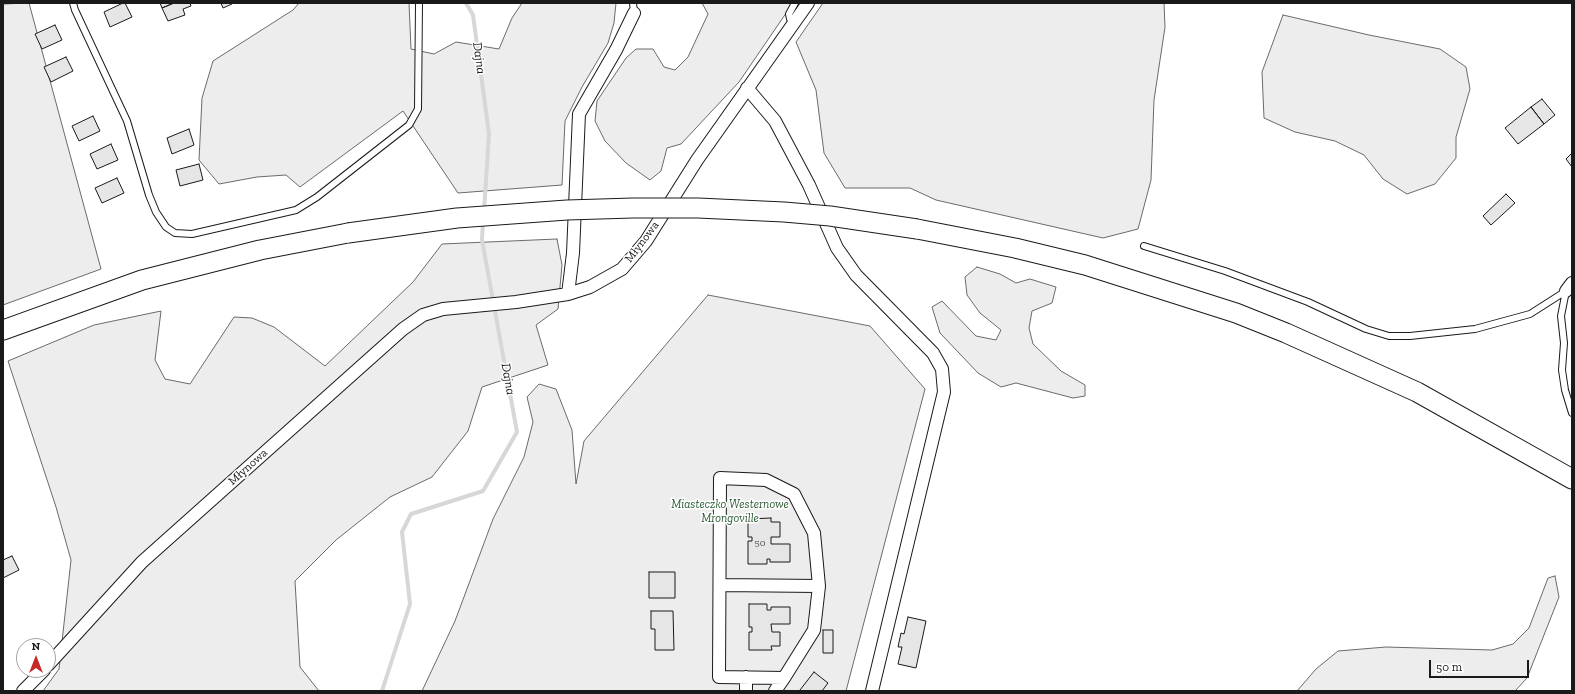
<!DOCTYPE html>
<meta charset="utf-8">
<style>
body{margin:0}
#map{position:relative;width:1575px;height:694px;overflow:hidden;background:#fff;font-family:"Zilla Slab",serif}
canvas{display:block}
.frame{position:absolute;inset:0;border:4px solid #1a1a1a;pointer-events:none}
.north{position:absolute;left:16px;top:638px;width:40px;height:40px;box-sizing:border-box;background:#fff;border:1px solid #a3a3a3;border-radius:50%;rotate:0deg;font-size:11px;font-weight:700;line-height:16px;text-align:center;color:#1a1a1a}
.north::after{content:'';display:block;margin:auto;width:14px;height:18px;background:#c62828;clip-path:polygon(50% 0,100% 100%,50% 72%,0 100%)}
.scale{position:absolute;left:1429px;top:660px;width:100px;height:18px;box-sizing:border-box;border:2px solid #1a1a1a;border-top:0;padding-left:5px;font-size:12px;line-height:14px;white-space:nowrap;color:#1a1a1a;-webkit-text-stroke:3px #fff;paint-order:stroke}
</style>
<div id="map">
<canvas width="1575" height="694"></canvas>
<div class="frame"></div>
<div class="north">N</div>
<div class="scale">50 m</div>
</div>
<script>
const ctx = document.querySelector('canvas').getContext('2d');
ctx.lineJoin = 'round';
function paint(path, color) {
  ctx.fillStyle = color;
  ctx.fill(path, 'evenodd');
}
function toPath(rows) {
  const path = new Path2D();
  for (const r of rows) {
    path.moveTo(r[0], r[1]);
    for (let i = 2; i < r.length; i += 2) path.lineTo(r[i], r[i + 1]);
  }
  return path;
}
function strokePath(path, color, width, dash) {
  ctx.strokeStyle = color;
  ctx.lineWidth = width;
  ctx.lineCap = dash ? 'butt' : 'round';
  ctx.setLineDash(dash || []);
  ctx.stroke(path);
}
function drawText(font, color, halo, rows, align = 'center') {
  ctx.font = font + ' "Zilla Slab",serif';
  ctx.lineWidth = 3;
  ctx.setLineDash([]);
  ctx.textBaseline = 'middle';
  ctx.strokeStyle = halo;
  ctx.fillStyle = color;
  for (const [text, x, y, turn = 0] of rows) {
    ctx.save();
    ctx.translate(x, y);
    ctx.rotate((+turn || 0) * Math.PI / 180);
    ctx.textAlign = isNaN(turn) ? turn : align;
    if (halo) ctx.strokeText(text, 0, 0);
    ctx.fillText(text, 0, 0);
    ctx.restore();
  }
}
const green = toPath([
 [29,3,101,269,3,305,3,4,29,3],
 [299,3,409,3,411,49,434,54,456,42,499,49,512,18,522,3,616,3,614,23,608,43,582,87,565,121,562,185,458,193,403,111,300,187,286,175,257,177,219,184,199,160,202,98,213,61,293,10,299,3],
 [702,3,793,3,739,82,681,144,667,148,661,171,650,180,626,163,605,141,595,121,597,101,626,58,636,49,653,49,664,67,675,70,688,57,708,14,702,3],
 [823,3,1164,3,1165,27,1154,100,1151,180,1138,229,1103,238,936,200,910,188,845,188,824,153,816,90,796,42,823,3],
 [1283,15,1369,35,1440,49,1466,67,1470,89,1456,137,1456,158,1435,184,1407,194,1383,179,1364,155,1335,141,1295,132,1264,118,1262,72,1283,15],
 [557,239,562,265,558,309,536,325,548,365,482,387,468,431,432,477,390,497,336,540,295,581,300,667,319,691,43,691,59,669,71,560,56,507,8,361,94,325,161,311,155,360,165,379,190,384,234,317,252,318,274,327,325,366,413,282,442,244,557,239],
 [977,267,1000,274,1016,283,1030,279,1056,287,1052,303,1032,311,1029,328,1033,344,1061,371,1085,385,1085,396,1073,398,1016,383,1001,387,978,373,940,333,932,307,942,301,976,336,996,340,1001,330,980,313,967,295,965,277,977,267],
 [708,295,870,326,925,389,846,691,422,691,455,621,493,519,524,457,533,422,527,397,539,384,556,389,572,430,576,484,584,441,708,295],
 [1555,576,1559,597,1527,678,1515,691,1297,691,1316,669,1338,651,1386,647,1492,650,1513,644,1529,628,1548,578,1555,576]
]);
const stream = toPath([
 [466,3,473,15,489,134,484,211],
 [382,691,410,604,402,532,411,514,483,491,517,432,482,240,483,221]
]);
const building = toPath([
 [123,3,125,3,132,17,110,27,104,12,123,3],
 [160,3,174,3,162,8,160,3],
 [174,3,190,3,191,6,183,9,185,15,168,21,162,8,174,3],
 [221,3,232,3,232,4,223,8,221,3],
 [55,25,62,40,42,49,35,34,55,25],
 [66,57,73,71,51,82,44,67,66,57],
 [1542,99,1555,115,1544,124,1531,107,1542,99],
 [1531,107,1544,124,1518,144,1505,128,1531,107],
 [93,116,100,131,79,141,72,126,93,116],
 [189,129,194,145,172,154,167,138,189,129],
 [111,144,118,160,97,169,90,154,111,144],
 [1572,153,1572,167,1566,159,1572,153],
 [199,164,203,180,180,186,176,170,199,164],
 [117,178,124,193,102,203,95,188,117,178],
 [1506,194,1515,203,1491,225,1483,216,1506,194],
 [771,518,771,522,780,522,780,537,771,537,771,544,790,544,790,562,770,562,770,559,767,559,767,564,748,564,748,541,752,541,752,537,748,537,748,519,771,518],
 [12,556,19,570,3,578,3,560,12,556],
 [649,572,675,572,675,598,649,598,649,572],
 [749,604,767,604,767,610,771,610,771,607,790,607,790,624,771,624,772,632,780,632,780,646,771,646,772,650,749,650,749,632,752,632,752,627,749,627,749,604],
 [651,611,673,611,674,650,655,650,655,629,651,629,651,611],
 [908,617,926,621,916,668,898,664,902,647,898,647,901,633,904,634,908,617],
 [823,630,833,630,833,653,823,653,823,630],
 [814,672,828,683,822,691,801,691,800,690,814,672]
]);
const lane = toPath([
 [73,3,75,10,127,121,149,195,156,212,166,227,175,233,192,234,296,210,317,197,409,125,418,109,419,3],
 [633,3,634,13],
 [793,22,790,19,789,14,795,3],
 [1144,246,1225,271,1308,302,1366,329,1389,336,1410,336,1475,329,1530,314,1566,291],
 [1566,291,1561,316,1564,343,1562,370,1565,390,1572,413]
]);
const street = toPath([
 [747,88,775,121,809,185,837,248,856,275,933,353,942,369,944,392,872,691],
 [1566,291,1572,283],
 [568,294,573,253,579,114,616,50,634,13],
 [720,478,766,480,794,494,814,533,819,586,814,630,784,678,719,677,720,478],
 [720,585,819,586],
 [48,665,142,562,403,329,423,315,443,309,516,302,568,294,590,287,622,269,646,241,697,160,808,3],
 [23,691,44,670],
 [746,691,746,677],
 [775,691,784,678]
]);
const primary = toPath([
 [917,229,1015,248,1085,265,1236,313,1286,333,1417,392,1572,479],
 [3,330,142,280,260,250,348,233]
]);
const primaryBridge = toPath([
 [348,233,457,218,567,210,633,208,698,208,784,212,830,216,917,229]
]);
const numberNames = [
 ["50",760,543]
];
const streetNames = [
 ["Młynowa",642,242,-53],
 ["Młynowa",248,467,-42]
];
const parkNames = [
 ["Miasteczko Westernowe",730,505],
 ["Mrongoville",730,519]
];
const waterNames = [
 ["Dajna",479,58,82],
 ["Dajna",508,379,80]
];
paint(green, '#ededed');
strokePath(green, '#6a6a6a', 1);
strokePath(stream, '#d7d7d7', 4);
paint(building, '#e6e6e6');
strokePath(building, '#1a1a1a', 1);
strokePath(lane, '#1a1a1a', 8);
strokePath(street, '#1a1a1a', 14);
strokePath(primary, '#1a1a1a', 21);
strokePath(lane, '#fff', 6);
strokePath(street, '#fff', 12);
strokePath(primary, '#fff', 19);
strokePath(primaryBridge, '#1a1a1a', 21, []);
strokePath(primaryBridge, '#fff', 19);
drawText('10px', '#4d4d4d', null, numberNames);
drawText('12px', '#1a1a1a', '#fff', streetNames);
drawText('italic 12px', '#2b5a34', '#fff', parkNames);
drawText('italic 13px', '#1a1a1a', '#fff', waterNames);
</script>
